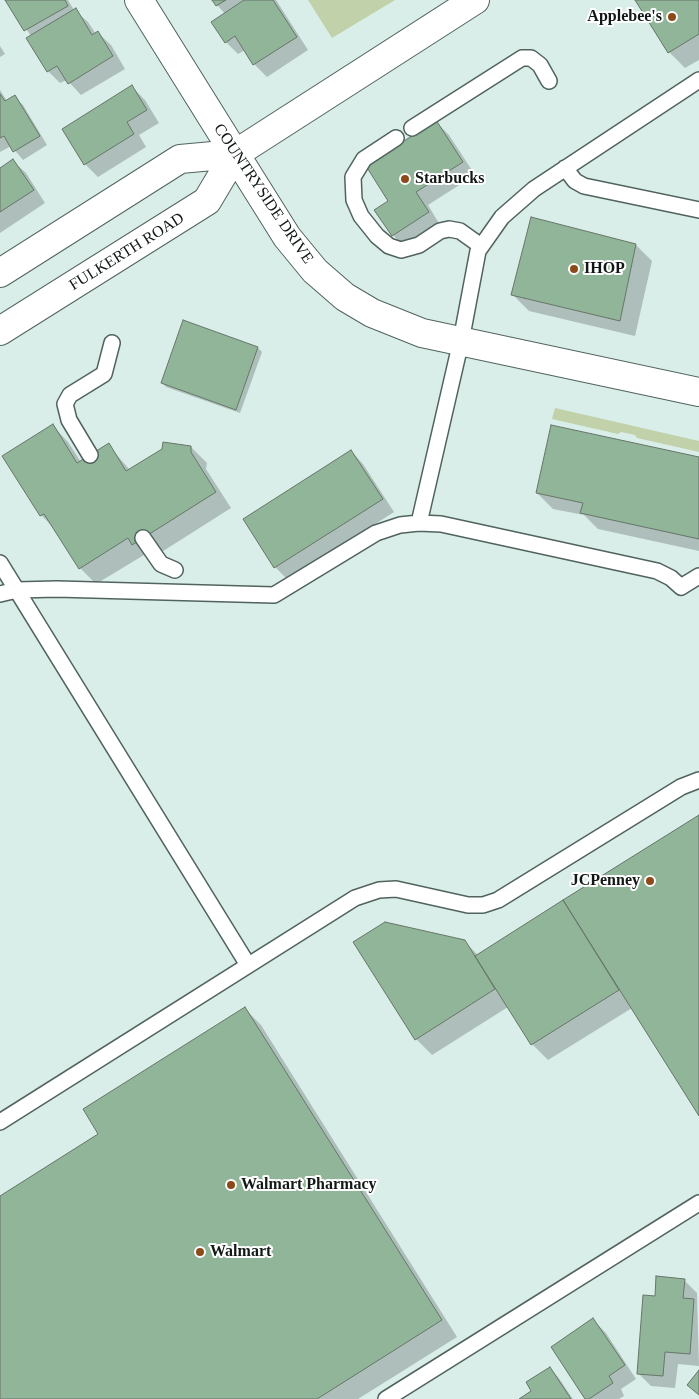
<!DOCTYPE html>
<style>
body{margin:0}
canvas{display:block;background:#d9eee8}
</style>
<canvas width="699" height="1399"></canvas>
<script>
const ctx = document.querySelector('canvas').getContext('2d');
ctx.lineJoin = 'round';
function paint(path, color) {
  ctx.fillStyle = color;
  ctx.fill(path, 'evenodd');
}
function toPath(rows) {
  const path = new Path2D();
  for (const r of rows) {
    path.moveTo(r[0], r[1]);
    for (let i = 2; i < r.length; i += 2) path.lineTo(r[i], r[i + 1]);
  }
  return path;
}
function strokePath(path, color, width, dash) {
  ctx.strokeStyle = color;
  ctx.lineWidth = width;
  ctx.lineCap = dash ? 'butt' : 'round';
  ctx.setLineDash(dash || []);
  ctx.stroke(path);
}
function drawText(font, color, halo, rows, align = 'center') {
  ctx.font = font + ' "Times New Roman",serif';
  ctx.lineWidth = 4;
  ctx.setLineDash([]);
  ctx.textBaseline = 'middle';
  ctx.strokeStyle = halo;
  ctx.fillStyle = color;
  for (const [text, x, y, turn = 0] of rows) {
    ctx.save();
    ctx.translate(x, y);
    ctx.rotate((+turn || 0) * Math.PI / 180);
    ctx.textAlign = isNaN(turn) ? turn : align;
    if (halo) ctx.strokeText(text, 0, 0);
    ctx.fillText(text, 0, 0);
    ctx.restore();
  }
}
const green = toPath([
 [308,0,395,0,332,38],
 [555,408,699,441,699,452,637,438,635,435,621,432,618,434,552,419]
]);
const shadow = toPath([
 [7,0,68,0,74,10,88,22,96,34,98,33,111,45,125,69,81,95,67,80,60,83,48,71,31,36],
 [213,0,276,0,308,50,267,77,254,64,245,50,238,54,226,42,225,14],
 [637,0,699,0,699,60,685,68,669,52],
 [0,46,5,54,0,57],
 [132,87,145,100,159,123,139,135,146,147,98,177,85,164,63,129],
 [0,90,7,101,14,97,23,105,47,145,23,160,11,146,0,152],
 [436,122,449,135,475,175,428,205,440,225,405,248,393,235,390,201],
 [13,161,26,173,45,203,0,233,0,170],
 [636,245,652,261,635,336,529,311,513,295],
 [258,348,262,352,240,413,166,387,162,383],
 [53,426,68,442,81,462,108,445,130,470,191,447,207,463,206,469,231,508,149,560,144,555,96,584,80,568,56,530,41,515],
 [351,451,363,464,394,512,288,580,275,567,245,519],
 [699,458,699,551,598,529,584,515,553,509,537,493],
 [699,816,699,1114,632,1008,548,1060,532,1044,508,1007,432,1055,416,1039,464,941,478,955],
 [245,1009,261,1025,457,1337,358,1399,0,1399,0,1197,100,1135],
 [684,1280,697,1293,699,1366,678,1364,675,1388,651,1386,638,1373,656,1297],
 [593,1320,606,1333,636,1379,621,1389,624,1396,619,1399,586,1399],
 [550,1369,558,1377,573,1399,521,1399,533,1391]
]);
const building = toPath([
 [5,0,65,0,68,6,24,31,5,0],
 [212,0,226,0,216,6,212,0],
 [244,0,273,0,297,37,253,65,235,36,225,43,211,22,244,0],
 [635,0,699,0,699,34,668,53,635,0],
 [76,8,92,35,98,31,113,56,68,84,57,66,47,72,26,38,76,8],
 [132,85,147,110,127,122,134,134,84,165,62,129,132,85],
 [0,94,5,101,15,95,40,136,13,152,4,136,0,138,0,94],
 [436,120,463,162,416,192,429,212,392,236,374,210,388,201,366,166,436,120],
 [13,159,34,190,0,212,0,168,13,159],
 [531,217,636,244,620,321,511,295,531,217],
 [183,320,258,347,236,410,161,383,183,320],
 [53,424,77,463,109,443,126,471,162,449,163,442,191,446,191,452,216,492,132,545,128,538,79,569,44,514,40,516,2,456,53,424],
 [551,425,699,457,699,539,580,513,583,503,536,493,551,425],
 [351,450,383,499,274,568,243,519,351,450],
 [699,815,699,1116,563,900,699,815],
 [563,900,619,990,531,1045,475,956,563,900],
 [385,922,465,940,495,989,415,1040,353,942,385,922],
 [245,1007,442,1320,317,1399,0,1399,0,1196,98,1134,83,1109,245,1007],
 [656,1276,685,1279,683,1298,694,1299,690,1354,665,1352,663,1376,637,1374,643,1295,655,1296,656,1276],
 [593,1318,625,1365,609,1376,613,1383,589,1399,585,1399,551,1347,593,1318],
 [550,1367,571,1399,519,1399,531,1391,526,1382,550,1367],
 [699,1370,699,1395,687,1385,699,1370]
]);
const service = toPath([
 [412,128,522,58,531,58,540,65,549,81],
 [396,138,364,159,353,177,354,200,361,216,377,236,389,246,401,250,419,245,440,231,449,229,460,231,481,246],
 [565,168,575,181,584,186,699,210],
 [90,455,69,420,65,404,70,395,104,374,112,343],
 [419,523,461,341,478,251,502,217,534,189,699,80],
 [143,538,161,564,175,570],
 [0,563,248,965],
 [0,594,17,590,57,589,274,595,376,533,400,525,419,523,441,524,657,571,671,578,681,587,699,576],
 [0,1122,355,898,379,890,396,889,468,905,483,905,498,900,681,787,699,780],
 [386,1399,699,1203]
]);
const minor = toPath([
 [139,0,235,154]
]);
const tertiary = toPath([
 [235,154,287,237,315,271,345,297,372,313,422,333,699,392],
 [0,273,180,159,235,154],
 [0,331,207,201,235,154,475,0]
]);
const markers = [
 [672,17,5,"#8c491a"],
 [405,179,5,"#8c491a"],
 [574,269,5,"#8c491a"],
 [650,881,5,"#8c491a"],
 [231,1185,5,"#8c491a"],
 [200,1252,5,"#8c491a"]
];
const poiNames = [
 ["Applebee's",662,17,"right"],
 ["Starbucks",415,179],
 ["IHOP",584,269],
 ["JCPenney",640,881,"right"],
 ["Walmart Pharmacy",241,1185],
 ["Walmart",210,1252]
];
const streetNames = [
 ["COUNTRYSIDE DRIVE",263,194,56],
 ["FULKERTH ROAD",127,252,-32]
];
paint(green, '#c1d1aa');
paint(shadow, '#0003');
paint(building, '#90b598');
strokePath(building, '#67756a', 1);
strokePath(service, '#51635e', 18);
strokePath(minor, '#51635e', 30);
strokePath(tertiary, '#51635e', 30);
strokePath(service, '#fff', 15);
strokePath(minor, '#fff', 28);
strokePath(tertiary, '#fff', 28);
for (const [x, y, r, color] of markers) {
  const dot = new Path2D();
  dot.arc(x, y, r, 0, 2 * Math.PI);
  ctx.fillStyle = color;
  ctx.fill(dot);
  strokePath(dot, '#fff', 2);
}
drawText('bold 16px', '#111816', '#fff', poiNames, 'left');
drawText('16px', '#111816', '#fff', streetNames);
</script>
